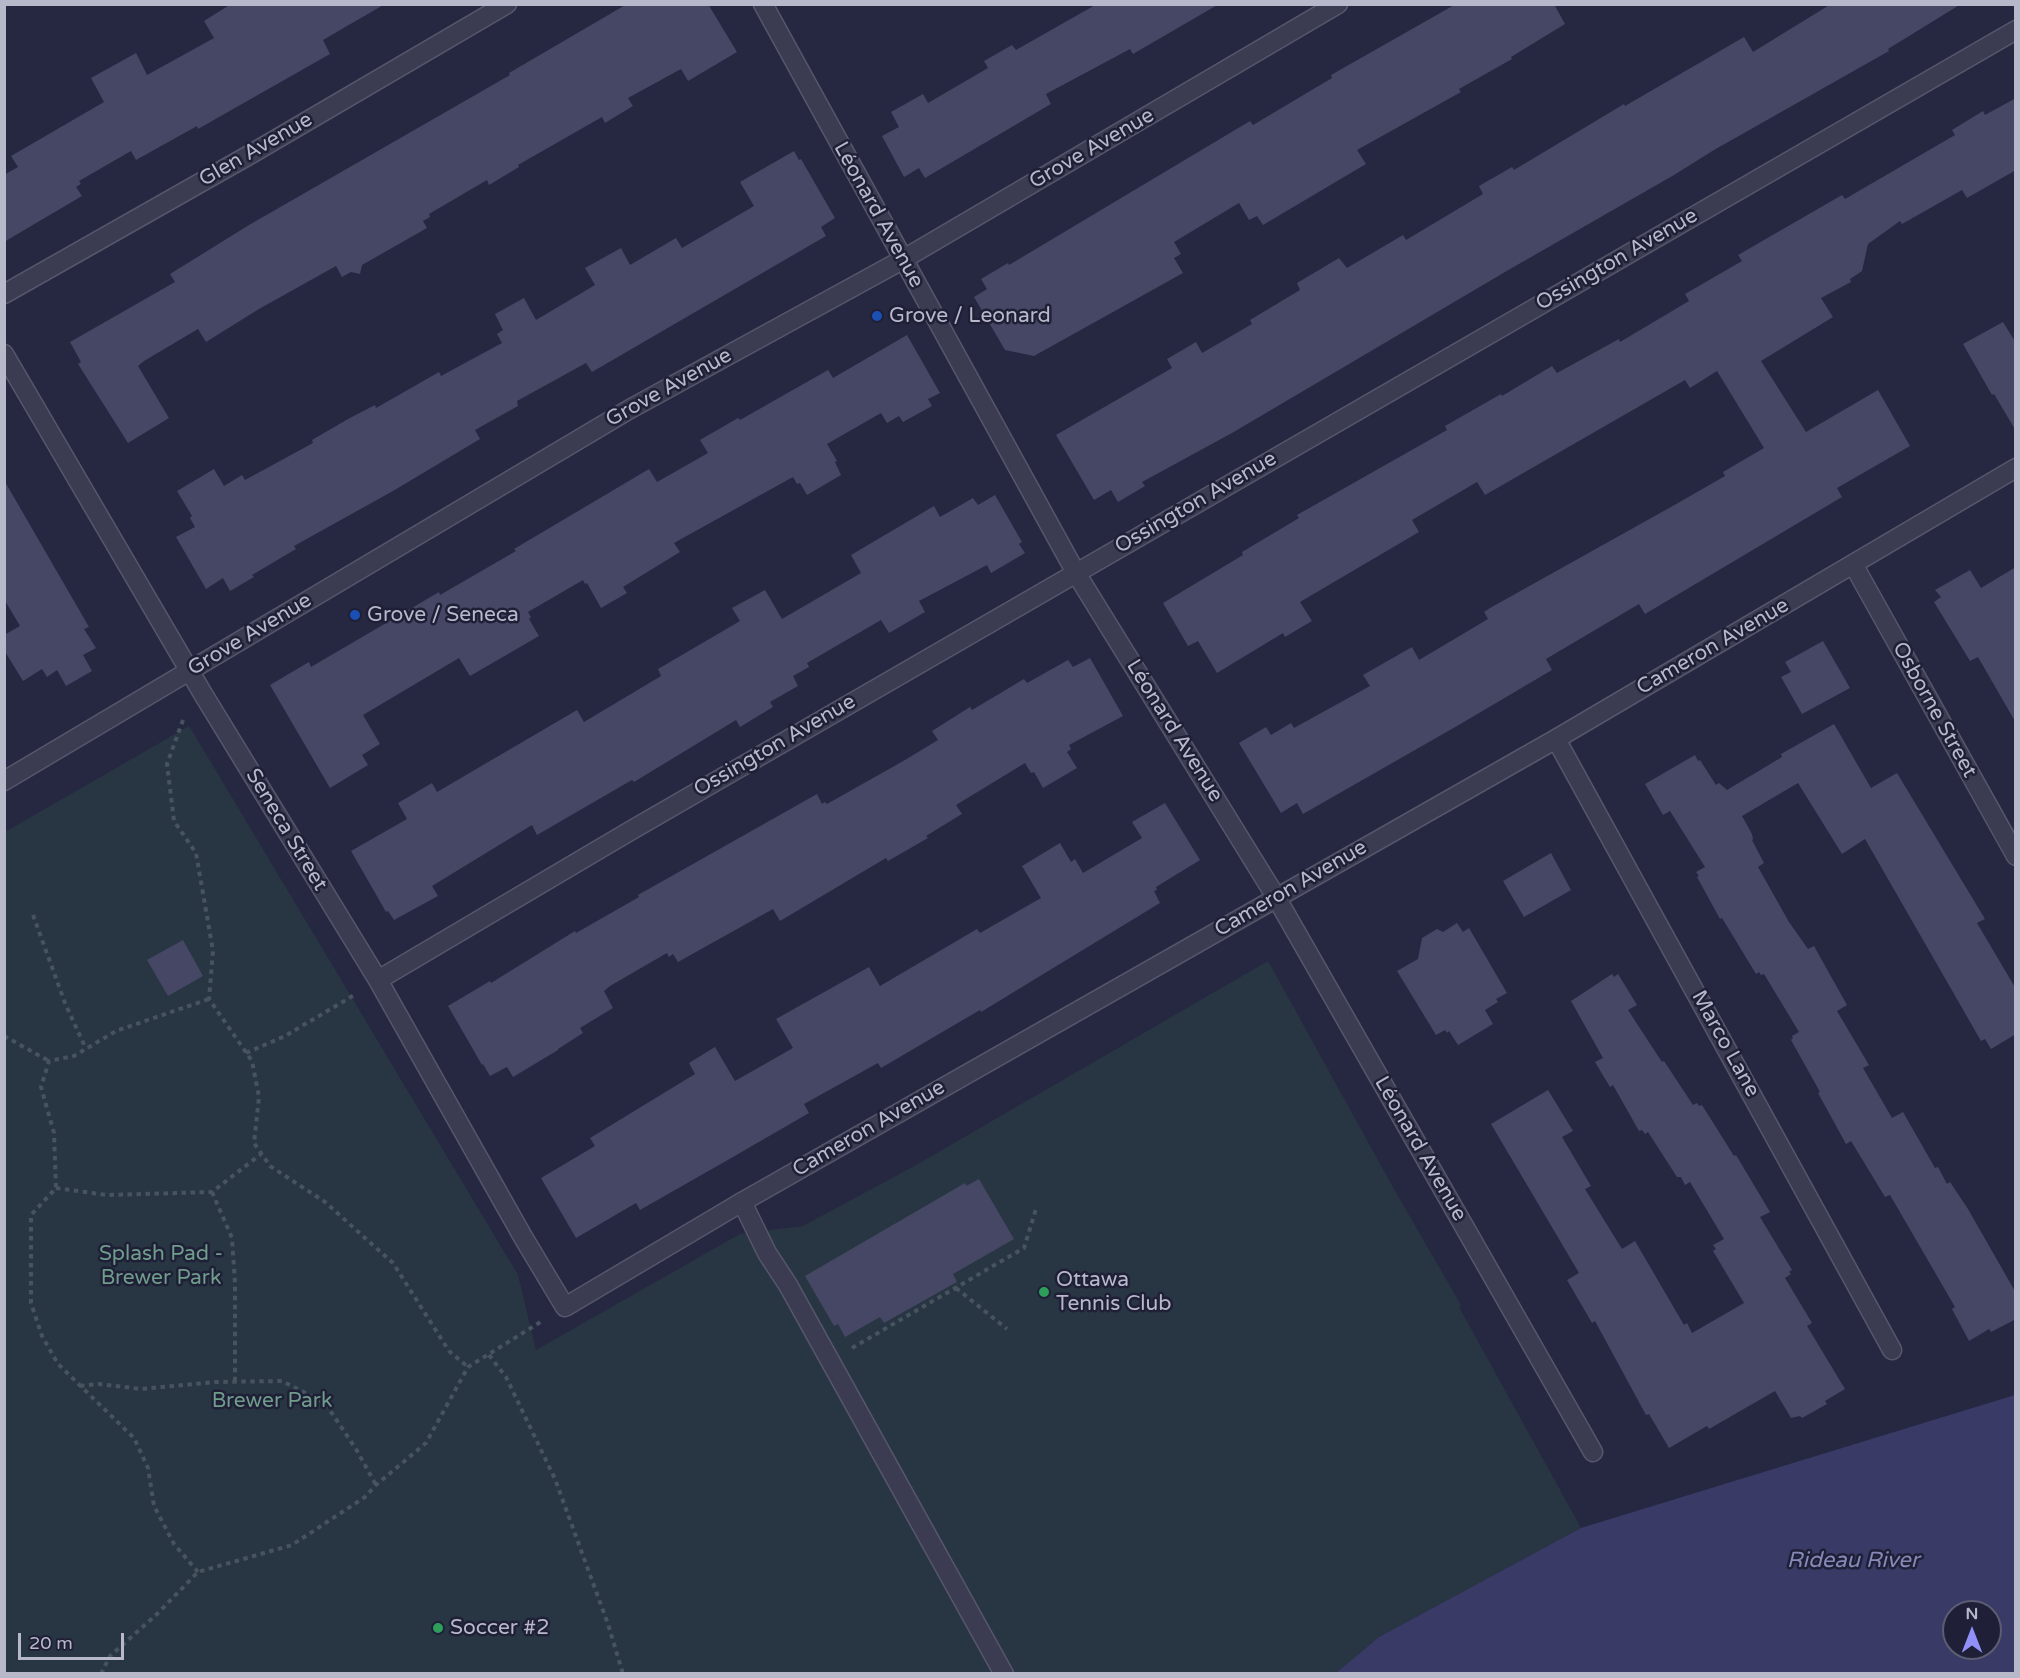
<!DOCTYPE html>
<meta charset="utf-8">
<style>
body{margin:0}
#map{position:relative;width:2020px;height:1678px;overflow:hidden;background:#262842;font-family:"Varela Round",sans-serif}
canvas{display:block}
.frame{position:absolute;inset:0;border:6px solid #b8b8cb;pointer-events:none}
.north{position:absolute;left:1942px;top:1600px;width:60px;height:60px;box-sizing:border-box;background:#1f2037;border:2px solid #5c5d72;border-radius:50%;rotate:0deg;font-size:16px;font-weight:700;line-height:24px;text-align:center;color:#b8b8cb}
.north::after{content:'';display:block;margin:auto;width:21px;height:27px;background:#9090f8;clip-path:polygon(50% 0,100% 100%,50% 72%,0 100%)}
.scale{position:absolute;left:18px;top:1633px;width:106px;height:27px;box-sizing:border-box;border:3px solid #b8b8cb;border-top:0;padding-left:8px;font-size:18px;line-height:21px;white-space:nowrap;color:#b8b8cb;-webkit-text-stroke:4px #1f2037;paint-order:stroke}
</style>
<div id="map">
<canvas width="2020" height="1678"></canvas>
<div class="frame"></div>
<div class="north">N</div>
<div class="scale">20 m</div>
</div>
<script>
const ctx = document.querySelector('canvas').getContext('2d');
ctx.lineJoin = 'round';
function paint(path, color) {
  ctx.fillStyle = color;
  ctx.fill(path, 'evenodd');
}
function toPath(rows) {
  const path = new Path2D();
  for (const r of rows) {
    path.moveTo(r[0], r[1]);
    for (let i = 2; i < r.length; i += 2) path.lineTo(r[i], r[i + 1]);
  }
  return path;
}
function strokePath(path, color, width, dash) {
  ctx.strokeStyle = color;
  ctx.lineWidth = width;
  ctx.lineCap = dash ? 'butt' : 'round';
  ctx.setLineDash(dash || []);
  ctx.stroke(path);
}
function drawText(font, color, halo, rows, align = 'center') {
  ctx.font = font + ' "Varela Round",sans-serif';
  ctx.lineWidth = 5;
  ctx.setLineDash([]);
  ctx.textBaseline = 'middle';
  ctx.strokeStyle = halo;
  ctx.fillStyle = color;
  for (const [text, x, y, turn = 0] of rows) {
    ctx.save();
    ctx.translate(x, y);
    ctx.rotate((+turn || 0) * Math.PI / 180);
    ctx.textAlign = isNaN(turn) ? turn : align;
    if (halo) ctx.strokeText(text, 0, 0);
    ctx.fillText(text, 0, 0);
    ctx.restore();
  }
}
const green = toPath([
 [189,726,518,1275,536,1350,740,1234,803,1226,918,1164,1268,961,1395,1191,1461,1305,1459,1307,1581,1528,1379,1637,1336,1673,5,1673,5,832]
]);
const water = toPath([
 [2015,1395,2015,1673,1336,1673,1379,1637,1581,1528],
 [1954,1612,1990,1612,1990,1648,1954,1648]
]);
const building = toPath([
 [231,4,385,4,323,40,330,54,198,129,197,126,136,160,131,151,79,181,81,184,76,187,82,196,4,242,4,175,18,167,11,156,104,102,91,78,136,53,147,75,214,38,204,21],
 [627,4,708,4,737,52,688,81,681,69,628,98,633,106,605,123,602,117,518,165,519,167,489,185,487,180,429,214,430,217,423,221,427,228,362,265,360,274,351,272,342,277,336,266,259,309,206,342,198,329,144,361,138,366,169,418,128,443,78,364,81,362,70,342,175,282,170,274,249,225,510,75,509,73],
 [1097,4,1219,4,1133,54,1130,49,1046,94,1051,104,925,178,919,168,904,177,882,136,899,127,891,112,923,94,928,103,988,68,984,61,1012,45,1016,50],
 [1456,4,1554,4,1565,24,1511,57,1512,59,1459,89,1461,92,1357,150,1366,164,1263,225,1257,216,1249,220,1239,203,1174,242,1181,254,1174,258,1183,273,1034,356,1005,350,974,297,987,289,981,279,1008,263,1009,265,1250,121,1253,125,1332,78,1331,75],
 [1831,4,1961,4,1888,49,1889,51,1714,150,1674,175,1505,272,1232,433,1142,482,1145,486,1118,502,1111,490,1094,500,1056,435,1172,368,1167,359,1196,342,1202,353,1252,324,1250,320,1300,290,1297,283,1339,258,1347,268,1403,235,1406,240,1483,194,1479,186,1512,167,1514,170,1624,104,1625,106,1744,37,1753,52],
 [2016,98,2016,170,1967,198,1962,190,1902,224,1900,221,1868,244,1862,271,1850,279,1851,282,1821,298,1833,317,1761,361,1806,432,1878,390,1910,446,1837,488,1842,497,1645,614,1639,604,1546,659,1552,670,1457,726,1303,814,1297,803,1281,813,1239,743,1266,727,1271,735,1291,723,1294,728,1370,686,1363,675,1412,647,1419,660,1488,619,1484,612,1490,608,1678,503,1725,476,1723,472,1764,448,1717,371,1690,388,1685,380,1485,495,1477,482,1412,520,1419,532,1300,602,1312,621,1285,637,1283,633,1217,673,1198,641,1188,646,1163,603,1243,555,1242,552,1299,518,1297,515,1447,430,1445,426,1501,394,1502,396,1552,366,1557,373,1619,339,1620,342,1689,301,1685,294,1742,261,1738,255,1842,195,1845,199,1955,135,1952,130,1983,111,1985,115],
 [794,151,799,160,801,159,835,218,821,227,826,236,592,372,586,363,517,401,518,406,475,430,480,439,393,491,294,546,296,549,252,575,254,577,230,591,223,578,206,589,176,537,195,527,190,518,192,516,177,491,214,469,224,486,242,475,245,480,313,443,312,440,348,419,375,405,376,408,439,372,441,376,502,343,497,334,503,330,495,314,524,298,536,320,595,285,585,268,621,248,630,265,676,238,682,248,754,206,740,182],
 [2003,322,2016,343,2016,431,1994,394,1992,395,1963,344],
 [907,335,940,393,928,399,932,406,903,422,899,416,887,423,881,413,827,444,837,461,835,462,841,475,807,495,800,483,797,484,793,477,674,543,680,552,623,587,627,593,601,608,587,583,585,584,583,580,528,612,531,617,529,619,539,636,470,676,459,658,363,715,380,744,362,755,368,765,330,788,270,685,309,662,311,667,439,592,440,595,516,551,514,549,649,469,657,482,708,453,700,440,738,418,740,420,828,370,833,378],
 [4,480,89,627,84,629,96,648,83,655,92,671,66,686,57,670,47,677,42,669,23,681,4,650,4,635,20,626,4,599],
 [995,495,1022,542,1019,544,1025,553,991,573,987,565,919,601,925,612,889,633,881,620,807,663,809,667,793,676,798,686,770,702,773,707,740,727,736,720,634,782,632,780,537,835,532,825,432,886,438,896,394,920,388,911,386,912,351,851,407,819,398,803,432,783,437,792,577,710,584,722,661,676,658,669,740,621,732,608,765,590,782,619,861,573,851,555,934,506,940,517,973,498,978,505],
 [2016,567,2016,723,1978,657,1970,661,1934,602,1941,597,1935,590,1970,570,1981,588],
 [1823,641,1850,688,1802,714,1781,677,1791,672,1785,662],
 [1090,658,1123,716,1069,745,1071,749,1067,752,1077,768,1043,788,1034,772,1031,773,1025,763,956,805,962,814,926,836,928,838,888,861,886,858,780,921,773,909,678,962,673,954,669,957,667,953,610,986,604,991,613,1008,580,1028,583,1033,558,1049,558,1050,513,1077,507,1067,490,1076,483,1064,482,1065,448,1006,490,981,491,983,575,931,576,933,639,897,638,895,817,794,822,804,825,802,827,804,905,760,938,740,932,731,970,707,972,710,1024,679,1027,683,1068,660,1073,667],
 [1834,724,1871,788,1897,773,1985,919,1977,923,2016,989,2016,1034,1991,1049,1985,1039,1981,1041,1865,839,1842,854,1798,783,1742,816,1752,834,1753,839,1752,840,1764,863,1758,867,1789,922,1808,949,1814,946,1847,1005,1837,1011,1869,1065,1863,1068,1877,1092,1892,1118,1903,1112,1935,1168,1938,1167,1947,1184,1950,1182,1968,1209,2016,1293,2016,1319,1991,1332,1989,1329,1969,1341,1952,1309,1955,1307,1890,1195,1885,1197,1851,1141,1846,1144,1818,1093,1820,1092,1791,1040,1793,1038,1792,1036,1799,1032,1764,974,1761,975,1759,972,1756,974,1722,918,1720,919,1697,877,1699,876,1696,872,1705,867,1670,811,1663,815,1645,784,1695,755,1698,761,1700,760,1716,785,1719,783,1727,790,1782,757,1781,754],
 [1165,803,1200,860,1156,887,1157,890,1154,891,1160,903,981,1012,980,1010,881,1068,878,1063,804,1104,809,1113,726,1161,640,1210,636,1203,576,1238,541,1178,595,1146,590,1138,695,1074,689,1063,715,1047,735,1081,793,1048,776,1019,869,967,880,986,977,929,980,933,1041,898,1022,866,1060,843,1071,862,1075,859,1083,873,1142,838,1132,822],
 [1551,853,1571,890,1524,917,1503,881],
 [1457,923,1463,932,1469,928,1507,993,1496,999,1498,1002,1485,1010,1493,1024,1458,1045,1449,1031,1447,1033,1445,1030,1436,1035,1397,971,1418,959,1422,938,1437,929,1443,932],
 [183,940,203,976,168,996,147,960],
 [1612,974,1614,977,1618,974,1637,1005,1628,1010,1662,1062,1664,1061,1693,1105,1697,1103,1699,1106,1702,1105,1734,1156,1736,1155,1770,1212,1760,1217,1792,1270,1789,1272,1791,1274,1785,1278,1812,1323,1807,1326,1845,1389,1825,1401,1827,1404,1802,1418,1800,1416,1791,1418,1775,1391,1709,1429,1707,1426,1669,1448,1649,1414,1646,1415,1595,1321,1592,1323,1567,1280,1579,1273,1491,1124,1548,1090,1573,1131,1562,1137,1591,1186,1585,1189,1622,1249,1635,1241,1684,1325,1687,1323,1692,1333,1744,1303,1713,1251,1716,1249,1713,1245,1724,1239,1690,1182,1685,1185,1681,1177,1677,1177,1648,1132,1645,1134,1642,1130,1639,1131,1613,1085,1610,1087,1595,1062,1603,1058,1571,1001],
 [979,1179,1014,1239,953,1274,957,1282,884,1323,880,1317,845,1337,838,1324,834,1326,805,1276,965,1183,966,1186]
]);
const path = toPath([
 [183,720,167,764,174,821,196,853,213,951,209,999,252,1061,259,1097,254,1143,270,1166,325,1202,393,1263,449,1351,468,1367],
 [33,915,65,1003,86,1049],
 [4,1036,49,1061],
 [246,1053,285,1036,356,994],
 [56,1188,107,1195,212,1192,261,1154],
 [212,1192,232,1238,235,1283,235,1382],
 [956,1288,1007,1329],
 [852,1348,1024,1248,1036,1209],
 [489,1355,506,1377,555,1479,608,1624,623,1674],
 [80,1386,99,1384,141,1389,216,1382,282,1381,325,1403,356,1449,376,1485],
 [198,1572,174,1544,154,1506,148,1468,134,1438,58,1364,42,1336,31,1303,31,1215,56,1188,54,1133,41,1087,49,1061,74,1056,116,1031,209,999],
 [101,1674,110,1656,157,1614,198,1572,292,1545,365,1497,376,1485,426,1443,468,1367,542,1321]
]);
const service = toPath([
 [742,1202,767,1253,788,1285,1004,1674]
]);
const minor = toPath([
 [763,4,1076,573,1276,897,1593,1452],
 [4,294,251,154,507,4],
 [4,354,203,694,378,980,523,1237,565,1307,742,1202,1556,739,2016,468],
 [1853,564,2016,856],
 [1556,739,1892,1350],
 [4,781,630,409,902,260,1338,4],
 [378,980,630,831,2016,30]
]);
const markers = [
 [877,316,6,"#1a4fb4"],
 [355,615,6,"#1a4fb4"],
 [1044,1292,6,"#2e9e5b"],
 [438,1628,6,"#2e9e5b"]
];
const streetNames = [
 ["Grove Avenue",1092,149,-30],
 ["Glen Avenue",256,150,-30],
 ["Léonard Avenue",878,215,61],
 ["Ossington Avenue",1617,260,-30],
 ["Grove Avenue",669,388,-29],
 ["Ossington Avenue",1196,503,-30],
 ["Grove Avenue",250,635,-31],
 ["Cameron Avenue",1713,647,-30],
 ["Osborne Street",1934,710,61],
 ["Léonard Avenue",1174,731,58],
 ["Ossington Avenue",775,746,-30],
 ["Seneca Street",286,830,59],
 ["Cameron Avenue",1291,889,-30],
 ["Marco Lane",1725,1044,61],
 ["Cameron Avenue",869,1129,-30],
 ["Léonard Avenue",1420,1149,60]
];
const poiNames = [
 ["Grove / Leonard",889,316],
 ["Grove / Seneca",367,615],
 ["Ottawa",1056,1280],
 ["Tennis Club",1056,1304],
 ["Soccer #2",450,1628]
];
const parkNames = [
 ["Splash Pad -",161,1254],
 ["Brewer Park",161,1278],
 ["Brewer Park",272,1401]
];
const waterNames = [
 ["Rideau River",1853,1561]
];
paint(green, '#283643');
paint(water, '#393a66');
paint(building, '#454764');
strokePath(service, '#56566c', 21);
strokePath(minor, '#56566c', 21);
strokePath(path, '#47535f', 4, [4.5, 4.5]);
strokePath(service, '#3b3b51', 18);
strokePath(minor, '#3b3b51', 18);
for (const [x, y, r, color] of markers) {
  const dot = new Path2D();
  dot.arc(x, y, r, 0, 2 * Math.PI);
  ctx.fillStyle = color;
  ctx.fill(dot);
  strokePath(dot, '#1f2037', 2);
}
drawText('21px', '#b8b8cb', '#1f2037', streetNames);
drawText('21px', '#b8b8cb', '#1f2037', poiNames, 'left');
drawText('21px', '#6f9c8b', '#1f2037', parkNames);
drawText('italic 22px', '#8689b7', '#1f2037', waterNames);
</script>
